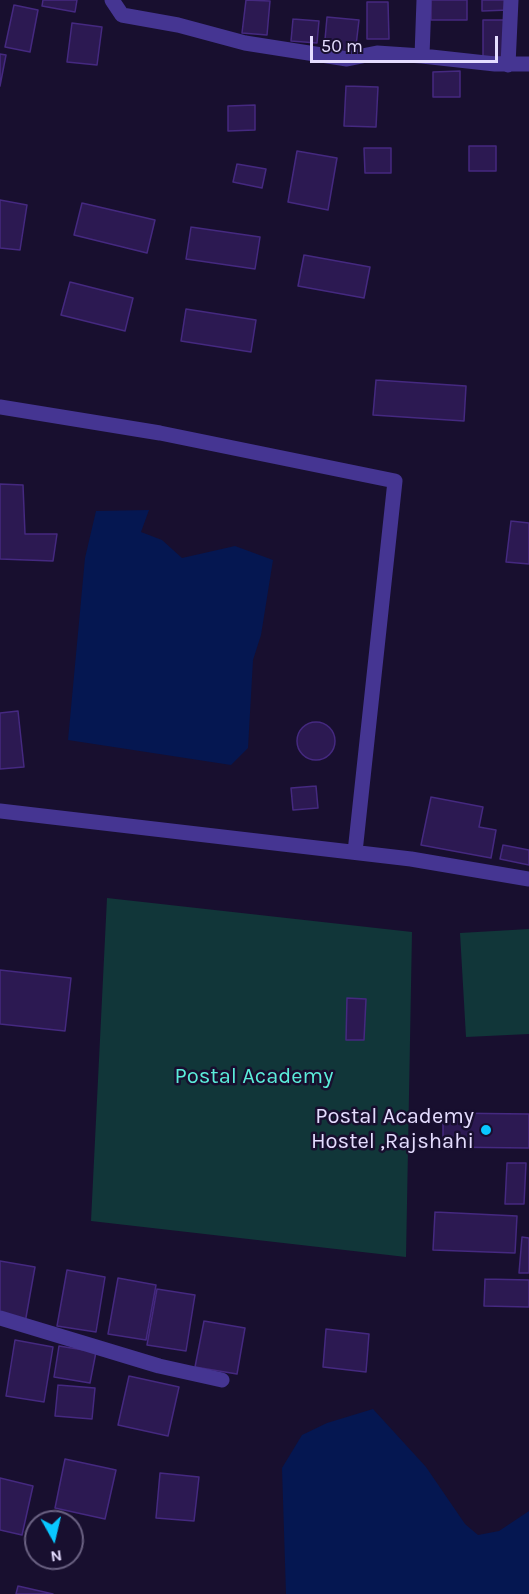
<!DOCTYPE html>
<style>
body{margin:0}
#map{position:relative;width:529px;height:1594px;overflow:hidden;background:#180f2f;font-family:Karla,sans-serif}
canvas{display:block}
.north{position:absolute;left:24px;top:1510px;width:60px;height:60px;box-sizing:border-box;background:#180f2f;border:2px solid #6a6182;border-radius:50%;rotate:172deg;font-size:16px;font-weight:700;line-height:24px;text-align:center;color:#e5ddff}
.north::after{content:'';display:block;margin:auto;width:21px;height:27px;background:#09c8ff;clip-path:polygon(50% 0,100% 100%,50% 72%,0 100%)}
.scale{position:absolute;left:310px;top:36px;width:188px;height:27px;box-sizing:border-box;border:3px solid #e5ddff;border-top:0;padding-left:8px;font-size:18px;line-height:21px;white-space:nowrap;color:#e5ddff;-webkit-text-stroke:4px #180f2f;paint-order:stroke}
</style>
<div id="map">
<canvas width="529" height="1594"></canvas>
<div class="north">N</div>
<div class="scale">50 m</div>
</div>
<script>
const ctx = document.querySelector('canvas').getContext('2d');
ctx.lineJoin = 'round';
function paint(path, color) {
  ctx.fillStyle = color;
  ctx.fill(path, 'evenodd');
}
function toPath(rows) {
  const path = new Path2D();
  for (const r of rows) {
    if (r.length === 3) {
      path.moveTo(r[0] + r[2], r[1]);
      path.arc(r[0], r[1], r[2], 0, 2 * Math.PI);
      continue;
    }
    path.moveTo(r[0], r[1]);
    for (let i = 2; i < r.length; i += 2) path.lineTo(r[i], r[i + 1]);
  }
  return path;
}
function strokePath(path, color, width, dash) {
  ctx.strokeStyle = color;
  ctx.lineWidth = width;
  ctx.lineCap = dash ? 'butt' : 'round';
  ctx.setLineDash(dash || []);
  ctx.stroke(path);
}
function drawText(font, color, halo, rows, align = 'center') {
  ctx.font = font + ' Karla,sans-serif';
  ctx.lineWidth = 5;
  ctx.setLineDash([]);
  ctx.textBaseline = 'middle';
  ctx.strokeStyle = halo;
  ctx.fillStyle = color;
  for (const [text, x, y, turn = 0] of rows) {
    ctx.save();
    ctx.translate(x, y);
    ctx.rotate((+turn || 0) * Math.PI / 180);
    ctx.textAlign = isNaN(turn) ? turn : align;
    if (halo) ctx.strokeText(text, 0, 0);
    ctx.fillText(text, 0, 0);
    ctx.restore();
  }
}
const green = toPath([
 [107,898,412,932,406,1257,91,1221],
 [529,929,529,1034,466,1037,460,933]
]);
const water = toPath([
 [149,510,141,532,162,540,182,558,235,546,273,560,261,635,253,660,248,748,231,765,68,740,85,558,96,511],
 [373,1409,426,1467,465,1524,478,1535,499,1531,529,1511,529,1594,286,1594,282,1468,302,1435,327,1423]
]);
const building = toPath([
 [43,0,77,0,75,12,42,6,43,0],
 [246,0,270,1,267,35,242,33,246,0],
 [431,0,467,0,467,20,431,20,431,0],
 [482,0,509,0,509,10,482,11,482,0],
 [367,2,388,2,389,39,367,39,367,2],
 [14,5,38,10,30,52,5,47,14,5],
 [327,17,359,20,355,54,324,51,327,17],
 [293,19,319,21,317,43,291,41,293,19],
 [483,20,504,20,505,57,483,57,483,20],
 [72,23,102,27,97,65,67,62,72,23],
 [0,54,6,55,0,86,0,54],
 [460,71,460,97,433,97,433,72,460,71],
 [346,86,378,87,376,127,344,126,346,86],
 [255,105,255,130,228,131,228,106,255,105],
 [469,146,496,146,496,171,469,171,469,146],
 [364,148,391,148,391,173,365,173,364,148],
 [297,151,337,158,328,210,288,202,297,151],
 [237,164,266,169,262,188,233,182,237,164],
 [0,200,27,205,20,250,0,248,0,200],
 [82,203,155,220,147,253,74,235,82,203],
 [191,227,260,237,255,269,186,259,191,227],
 [304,255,370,267,364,298,298,286,304,255],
 [70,282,133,298,125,331,61,315,70,282],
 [186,309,256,320,251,352,181,341,186,309],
 [376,380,466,386,464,421,373,415,376,380],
 [0,484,23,485,25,534,57,534,53,561,0,559,0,484],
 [511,521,529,523,529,564,506,562,511,521],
 [18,711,24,767,0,769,0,713,18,711],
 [316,741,19],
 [316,786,318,808,293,810,291,788,316,786],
 [431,797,483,807,479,827,496,830,491,858,421,845,431,797],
 [503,845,529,850,529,865,500,859,503,845],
 [0,970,71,978,65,1031,0,1024,0,970],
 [347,998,366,999,364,1040,346,1040,347,998],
 [443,1113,529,1114,529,1148,443,1147,443,1113],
 [507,1163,526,1163,524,1204,505,1204,507,1163],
 [435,1212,517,1216,515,1253,433,1250,435,1212],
 [522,1237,529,1238,529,1273,519,1273,522,1237],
 [0,1261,35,1267,25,1323,0,1318,0,1261],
 [67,1270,105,1277,96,1332,57,1326,67,1270],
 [118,1278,156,1285,146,1340,108,1334,118,1278],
 [485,1279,529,1280,529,1307,484,1306,485,1279],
 [157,1289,195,1295,186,1351,147,1345,157,1289],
 [204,1321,245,1328,237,1374,195,1367,204,1321],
 [326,1329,369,1334,366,1372,323,1367,326,1329],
 [15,1340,53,1347,44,1402,6,1396,15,1340],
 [59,1346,96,1352,90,1383,54,1377,59,1346],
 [129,1376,179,1387,168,1436,118,1425,129,1376],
 [58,1385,95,1388,92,1419,55,1416,58,1385],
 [65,1459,116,1470,105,1519,55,1508,65,1459],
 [160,1473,199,1477,194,1521,156,1518,160,1473],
 [0,1478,33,1486,22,1535,0,1530,0,1478],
 [18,1586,53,1594,16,1594,18,1586]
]);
const minor = toPath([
 [112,0,122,15,178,25,245,43,347,59,377,53,422,56],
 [424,0,422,56,495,64,529,64],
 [508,65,511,0],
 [0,407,160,433,395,481,355,852],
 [0,811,411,859,529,879],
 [0,1318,159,1366,222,1380]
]);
const markers = [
 [486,1130,6,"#09c8ff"]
];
const parkNames = [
 ["Postal Academy",254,1077]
];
const poiNames = [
 ["Postal Academy",474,1117],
 ["Hostel ,Rajshahi",474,1142]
];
paint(green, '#113639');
paint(water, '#051751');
paint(building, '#2c1952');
strokePath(building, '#452980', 1.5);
strokePath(minor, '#453592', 15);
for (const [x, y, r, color] of markers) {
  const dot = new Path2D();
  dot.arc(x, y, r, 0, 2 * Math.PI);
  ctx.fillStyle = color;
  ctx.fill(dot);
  strokePath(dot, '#180f2f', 2);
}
drawText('22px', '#5bedda', '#180f2f', parkNames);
drawText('22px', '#e5ddff', '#180f2f', poiNames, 'right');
</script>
